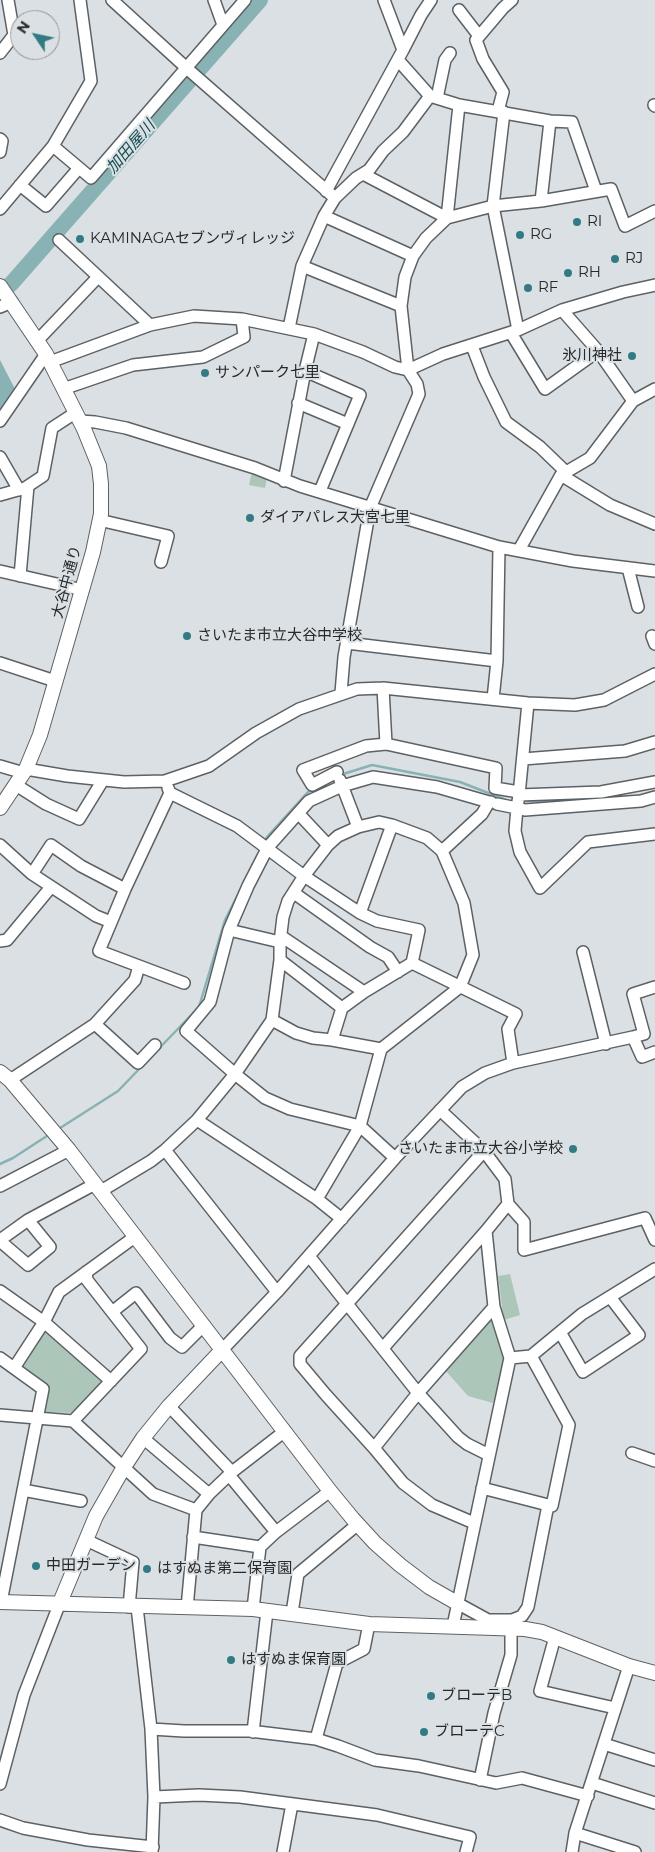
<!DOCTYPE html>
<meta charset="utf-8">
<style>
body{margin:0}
#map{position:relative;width:655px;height:1852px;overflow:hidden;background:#dbe0e4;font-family:Montserrat,sans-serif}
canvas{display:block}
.north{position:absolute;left:10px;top:10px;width:50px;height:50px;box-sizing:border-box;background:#dbe0e4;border:1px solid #93979a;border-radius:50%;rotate:304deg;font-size:14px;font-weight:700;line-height:20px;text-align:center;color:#27292a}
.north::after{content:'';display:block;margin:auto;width:18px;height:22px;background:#337b84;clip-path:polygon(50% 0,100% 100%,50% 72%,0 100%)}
</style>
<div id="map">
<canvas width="655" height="1852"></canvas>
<div class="north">N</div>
</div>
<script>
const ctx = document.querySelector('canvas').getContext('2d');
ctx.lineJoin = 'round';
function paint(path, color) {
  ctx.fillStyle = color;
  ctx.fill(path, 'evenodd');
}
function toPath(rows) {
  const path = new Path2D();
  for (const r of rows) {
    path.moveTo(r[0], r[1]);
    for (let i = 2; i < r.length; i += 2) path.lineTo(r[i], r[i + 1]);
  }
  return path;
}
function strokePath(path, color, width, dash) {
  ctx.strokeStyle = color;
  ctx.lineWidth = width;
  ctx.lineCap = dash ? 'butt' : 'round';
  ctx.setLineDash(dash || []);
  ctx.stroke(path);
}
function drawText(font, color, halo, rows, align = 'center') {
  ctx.font = font + ' Montserrat,"Noto Sans JP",sans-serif';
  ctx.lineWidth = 4;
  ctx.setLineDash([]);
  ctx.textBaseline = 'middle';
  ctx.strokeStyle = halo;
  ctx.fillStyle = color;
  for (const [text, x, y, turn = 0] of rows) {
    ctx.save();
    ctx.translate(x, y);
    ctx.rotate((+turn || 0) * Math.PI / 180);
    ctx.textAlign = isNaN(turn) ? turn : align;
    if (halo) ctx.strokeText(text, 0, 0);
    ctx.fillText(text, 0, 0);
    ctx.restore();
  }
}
const green = toPath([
 [252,472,267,477,265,488,249,485],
 [510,1274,520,1315,504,1320,501,1308,502,1306,498,1276],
 [492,1316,507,1353,493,1403,468,1396,445,1370],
 [44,1329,103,1380,74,1413,46,1412,42,1408,46,1384,21,1366]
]);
const water = toPath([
 [0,360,15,389,0,410]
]);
const stream = toPath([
 [340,775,372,765,460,782,509,801,515,801],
 [521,801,573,801],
 [264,842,267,837,307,793,313,789],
 [57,1130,118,1091,199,1007,225,920,261,849],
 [0,1164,13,1158,50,1134]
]);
const river = toPath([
 [0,291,11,284,260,0]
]);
const minor = toPath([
 [112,0,191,72,335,198,324,216,413,256],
 [214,0,223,25],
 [384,0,403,50],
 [459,10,479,36],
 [0,53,14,35,8,0],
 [398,60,430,96],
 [437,98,445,60,450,53],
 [459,105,550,121,572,122,596,191],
 [654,105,655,106],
 [498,111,503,92,483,59,476,40,503,8,512,0],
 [504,112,493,206,518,330],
 [0,139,2,141,0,152],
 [53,146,91,178,245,0],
 [20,185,46,206,79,168],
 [326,191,403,50,421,15,431,0],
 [335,198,356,178,369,170,383,151,403,132,430,96,459,105,447,218,363,174],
 [541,201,550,121],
 [0,209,53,146,91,81,80,0],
 [59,240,150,325],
 [302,266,401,306],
 [0,307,12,302],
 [562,310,598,351,633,401,655,389],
 [289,328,302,266,324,216],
 [511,333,545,389,598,351],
 [37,341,98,277],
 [472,346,484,377,506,422,540,447,566,472],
 [50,362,150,325,194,316,242,319,314,334,363,352,395,367,408,370,443,354,518,330,562,310,623,292,655,285],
 [305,371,360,395,320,491],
 [63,389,133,365,203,357,244,337,242,319],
 [298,403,348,424],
 [0,421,46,354],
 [80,421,95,422,126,428,255,468,300,486,499,547,573,561,655,571],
 [0,457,19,490],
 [561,475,610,505,655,524],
 [284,481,305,371,314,334],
 [0,495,25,488,43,476,52,428,75,413],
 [99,520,168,536,161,562],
 [519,550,561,475,590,458,633,401],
 [628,568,638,607],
 [0,571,83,590],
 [20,576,28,486],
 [652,636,655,644],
 [347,643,497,661],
 [0,663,55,681],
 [383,688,386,744],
 [341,693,344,657,370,508,419,394,417,384,408,370,401,306,405,277,413,256,426,238,447,218,493,206,541,201,611,189,625,226,655,211],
 [493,699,497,661,499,547],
 [523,759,625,751,655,742],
 [0,766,24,773],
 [26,769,67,776,124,782,165,781,209,766,256,733,299,709,357,689,383,688,528,703,575,705,604,700,655,674],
 [337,772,312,785,303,770,366,746,386,744,496,768,495,788,519,792],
 [340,780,358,827],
 [16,785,46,804,79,819,103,780],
 [168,788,170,793,125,889,99,951,184,983],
 [170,793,237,826,304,876,360,913,377,921,419,930,412,963,364,992,342,1008,280,960],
 [519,795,528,703],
 [655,797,641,801,525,810,517,808,515,831,520,852,540,888,588,842,655,834],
 [497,804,517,808,519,795,601,792,655,782],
 [298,813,328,845],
 [0,845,32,874,96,916,111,922],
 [442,851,482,814,489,802,491,802],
 [32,874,51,845,81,866,125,889],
 [294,893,370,947,388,957,398,972],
 [360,913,392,825],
 [229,930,280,942],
 [281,936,364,992],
 [0,941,7,940,51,887],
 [583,952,606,1044],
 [412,963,516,1014,508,1029,513,1063],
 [272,1020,296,1033,313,1038,332,1040,381,1049],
 [95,1024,138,1063,155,1045],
 [633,1037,644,1034,633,994,655,987],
 [332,1040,342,1008],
 [10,1080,95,1024,135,980,139,966],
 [440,1110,484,1151,505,1179,508,1204,524,1222,524,1250,645,1218,655,1240],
 [197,1120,317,1199,342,1219],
 [165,1150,277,1292],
 [395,1158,360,1126,290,1109,265,1098,235,1074,186,1031,210,1002,229,930,248,886,268,847,309,801,342,786,373,777,437,787,489,802],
 [0,1186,69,1150],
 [101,1191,151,1161,165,1150,197,1120,235,1074,272,1020,280,960,280,942,283,917,288,901,304,876,328,845,338,836,358,827,379,822,392,825,427,838,442,851,464,903,473,955,460,987,381,1049,360,1126,317,1199],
 [0,1240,28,1220,95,1184],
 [0,1241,28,1265,50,1247,28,1220],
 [309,1256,418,1393,458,1437,467,1444,489,1455],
 [0,1291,44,1322,111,1381],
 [112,1312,136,1293,170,1338,182,1347,204,1325],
 [560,1332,583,1372,639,1335,610,1297],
 [383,1348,486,1231,508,1204],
 [223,1349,277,1292,395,1158,462,1087,485,1073,513,1063,633,1037,642,1057,655,1052],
 [0,1358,43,1389,1,1602],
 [510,1358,531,1356,582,1314,655,1269],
 [14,1368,44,1322,59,1292,136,1236],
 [169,1406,232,1472],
 [0,1415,73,1421,153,1494,196,1510],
 [73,1421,141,1349,87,1280,86,1272],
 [143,1438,209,1494],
 [374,1448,326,1395,300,1364,300,1356,484,1151],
 [632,1453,655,1461],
 [229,1475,276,1532],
 [482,1488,552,1506,569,1425,531,1356],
 [23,1490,81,1501],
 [474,1523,432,1505,403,1483,374,1448,418,1393,494,1307],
 [193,1537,260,1547],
 [86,1540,133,1562,129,1607],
 [457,1603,488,1620,512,1620,522,1616,528,1607,548,1505],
 [137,1607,151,1729,154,1797,152,1852],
 [187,1608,196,1510,209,1494,232,1472,285,1431],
 [253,1609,260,1547,276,1532,330,1491],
 [292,1613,298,1574,358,1524],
 [453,1626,510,1358,494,1307,486,1231],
 [555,1637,540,1691,615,1708],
 [151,1729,184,1731,250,1731,316,1739,338,1746,375,1760,419,1766,496,1783,522,1778,588,1796],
 [253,1732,267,1611],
 [316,1739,337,1663,364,1649,369,1624],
 [604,1744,655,1760],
 [480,1780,494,1713,511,1655,511,1628],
 [592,1783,655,1803],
 [0,1784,24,1695,59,1605],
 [154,1797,199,1795,240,1797,377,1815,470,1837,466,1852],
 [0,1820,23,1828,88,1840,153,1847],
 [575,1833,635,1852],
 [283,1852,292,1804],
 [572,1852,575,1833,629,1666]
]);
const tertiary = toPath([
 [0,286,46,354,84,429,99,466,101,484,101,514,93,552,40,735,26,769,0,808],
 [0,1072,10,1080,69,1150,330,1491,353,1519,375,1543,400,1565,429,1587,457,1603],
 [0,1602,253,1609,369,1624,525,1629,542,1632,629,1666,655,1673],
 [59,1605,96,1516,124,1467,143,1438,169,1406,223,1349]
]);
const markers = [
 [577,222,5,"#337b84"],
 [520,235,5,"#337b84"],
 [80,239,5,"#337b84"],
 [615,259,5,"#337b84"],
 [568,273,5,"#337b84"],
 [528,288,5,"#337b84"],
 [632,356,5,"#337b84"],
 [205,373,5,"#337b84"],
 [250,518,5,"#337b84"],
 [187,636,5,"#337b84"],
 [573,1149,5,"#337b84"],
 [36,1566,5,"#337b84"],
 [147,1569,5,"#337b84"],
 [231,1660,5,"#337b84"],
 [431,1696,5,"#337b84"],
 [424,1732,5,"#337b84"]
];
const poiNames = [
 ["RI",587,222],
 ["RG",530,235],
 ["KAMINAGAセブンヴィレッジ",90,239],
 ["RJ",625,259],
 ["RH",578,273],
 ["RF",538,288],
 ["氷川神社",622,356,"right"],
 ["サンパーク七里",215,373],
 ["ダイアパレス大宮七里",260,518],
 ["さいたま市立大谷中学校",197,636],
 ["さいたま市立大谷小学校",563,1149,"right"],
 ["中田ガーデン",46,1566],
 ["はすぬま第二保育園",157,1569],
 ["はすぬま保育園",241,1660],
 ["ブローテB",441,1696],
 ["ブローテC",434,1732]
];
const streetNames = [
 ["大谷中通り",67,582,-75]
];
const waterNames = [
 ["加田屋川",131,147,-49]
];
paint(green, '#acc6b9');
paint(water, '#89b2b4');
strokePath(stream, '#89b2b4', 2.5);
strokePath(river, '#89b2b4', 16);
strokePath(minor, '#5d6164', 14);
strokePath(tertiary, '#5d6164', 16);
strokePath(minor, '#fff', 11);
strokePath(tertiary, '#fff', 14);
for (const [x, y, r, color] of markers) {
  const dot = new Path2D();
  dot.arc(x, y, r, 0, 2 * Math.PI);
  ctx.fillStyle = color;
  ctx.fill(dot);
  strokePath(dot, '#dbe0e4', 2);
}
drawText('15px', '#27292a', '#dbe0e4', poiNames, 'left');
drawText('15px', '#27292a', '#dbe0e4', streetNames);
drawText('italic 16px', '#145053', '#dbe0e4', waterNames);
</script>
